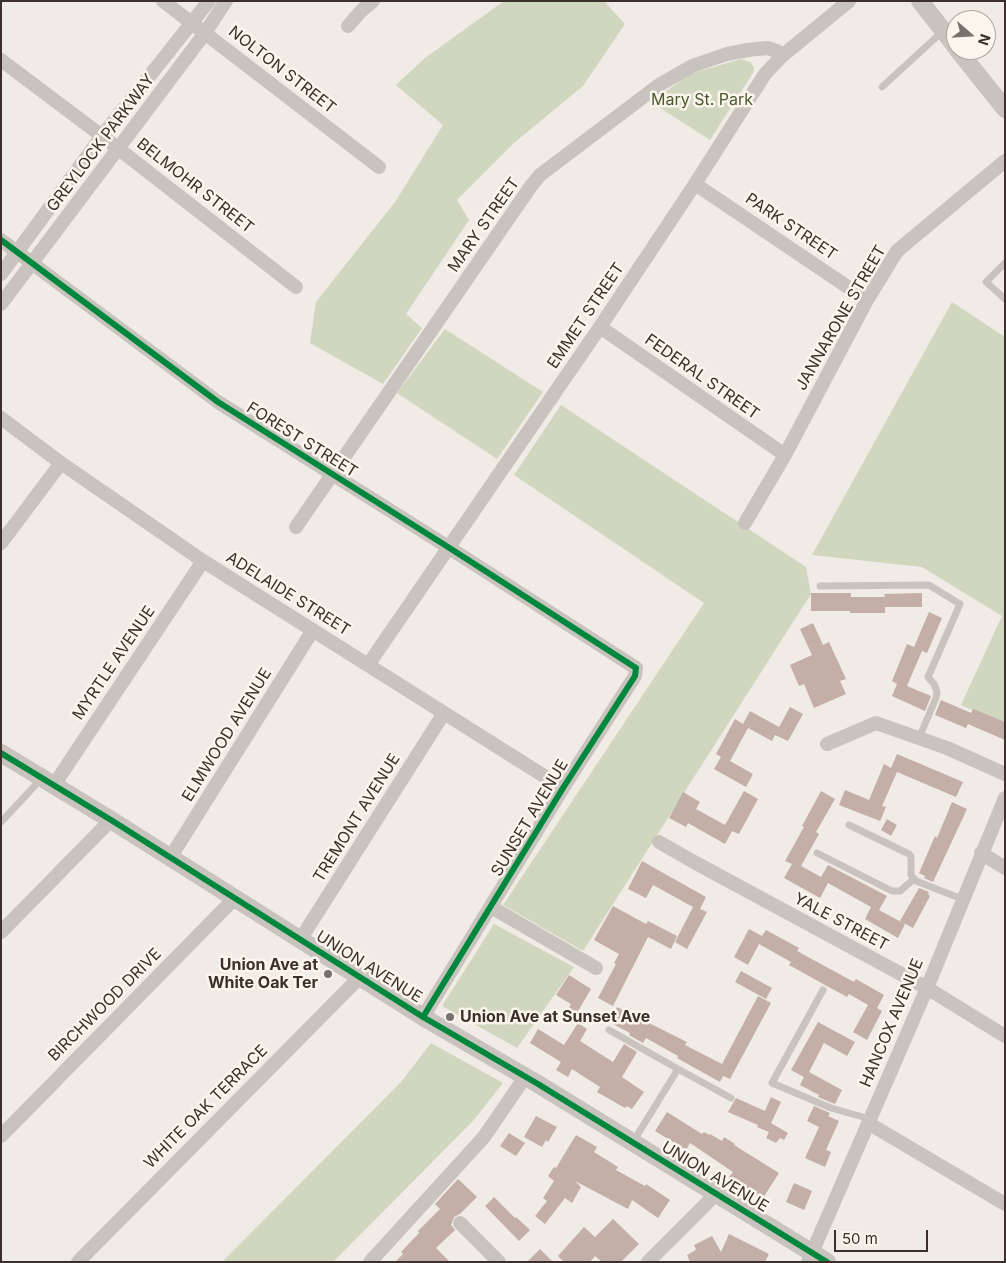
<!DOCTYPE html>
<style>
body{margin:0}
#map{position:relative;width:1006px;height:1263px;overflow:hidden;background:#f0ebe5;font-family:Inter,sans-serif}
canvas{display:block}
.frame{position:absolute;inset:0;border:2px solid #3b302b;pointer-events:none}
.north{position:absolute;left:946px;top:10px;width:50px;height:50px;box-sizing:border-box;background:#fbf5ee;border:1px solid #aea6a0;border-radius:50%;rotate:109deg;font-size:14px;font-weight:700;line-height:20px;text-align:center;color:#3b302b}
.north::after{content:'';display:block;margin:auto;width:18px;height:22px;background:#7a716c;clip-path:polygon(50% 0,100% 100%,50% 72%,0 100%)}
.scale{position:absolute;left:834px;top:1230px;width:94px;height:22px;box-sizing:border-box;border:2px solid #3b302b;border-top:0;padding-left:6px;font-size:15px;line-height:18px;white-space:nowrap;color:#3b302b;-webkit-text-stroke:4px #fbf5ee;paint-order:stroke}
</style>
<div id="map">
<canvas width="1006" height="1263"></canvas>
<div class="frame"></div>
<div class="north">N</div>
<div class="scale">50 m</div>
</div>
<script>
const ctx = document.querySelector('canvas').getContext('2d');
ctx.lineJoin = 'round';
function paint(path, color) {
  ctx.fillStyle = color;
  ctx.fill(path, 'evenodd');
}
function toPath(rows) {
  const path = new Path2D();
  for (const r of rows) {
    path.moveTo(r[0], r[1]);
    for (let i = 2; i < r.length; i += 2) path.lineTo(r[i], r[i + 1]);
  }
  return path;
}
function strokePath(path, color, width, dash) {
  ctx.strokeStyle = color;
  ctx.lineWidth = width;
  ctx.lineCap = dash ? 'butt' : 'round';
  ctx.setLineDash(dash || []);
  ctx.stroke(path);
}
function drawText(font, color, halo, rows, align = 'center') {
  ctx.font = font + ' Inter,sans-serif';
  ctx.lineWidth = 5;
  ctx.setLineDash([]);
  ctx.textBaseline = 'middle';
  ctx.strokeStyle = halo;
  ctx.fillStyle = color;
  for (const [text, x, y, turn = 0] of rows) {
    ctx.save();
    ctx.translate(x, y);
    ctx.rotate((+turn || 0) * Math.PI / 180);
    ctx.textAlign = isNaN(turn) ? turn : align;
    if (halo) ctx.strokeText(text, 0, 0);
    ctx.fillText(text, 0, 0);
    ctx.restore();
  }
}
const green = toPath([
 [504,1,604,1,625,24,583,86,514,143,457,200,469,220,406,314,422,328,383,384,310,343,316,302,395,202,443,125,396,85,425,58],
 [741,59,750,62,752,64,754,68,753,73,710,140,651,102,690,74],
 [952,302,1005,337,1005,724,961,705,1002,616,922,567,812,555],
 [445,329,543,392,497,459,397,393],
 [561,405,806,567,811,594,583,951,503,905,704,603,514,475],
 [494,924,574,967,517,1048,442,1006],
 [431,1043,503,1083,473,1121,333,1262,222,1262,401,1082]
]);
const building = toPath([
 [811,593,851,593,851,597,885,597,884,594,922,593,922,607,885,607,885,613,850,613,850,611,811,611],
 [929,612,942,618,927,653,922,651,907,686,931,696,925,711,892,696,897,684,892,681,907,644,914,647],
 [813,623,823,645,829,642,846,679,840,681,846,694,814,708,804,684,799,686,790,665,812,655,800,629],
 [941,700,971,713,973,709,1005,722,1005,740,968,724,966,728,935,715],
 [790,707,803,714,788,741,775,735,772,741,748,728,730,761,753,774,746,787,714,769,721,757,716,754,735,719,743,724,750,711,779,727],
 [897,754,963,782,956,797,897,772,882,806,886,807,880,821,839,805,845,790,869,800,884,764,891,768],
 [744,791,758,799,739,834,732,831,725,844,688,823,686,827,669,818,683,792,700,802,696,809,725,825],
 [821,791,835,799,816,832,819,834,801,866,821,877,828,865,887,896,879,910,905,924,898,938,865,919,871,907,828,883,820,898,784,878,792,864,785,861,804,827,802,826],
 [952,802,967,809,933,882,924,878,925,876,919,873,935,836,937,838],
 [887,819,897,825,891,836,881,830],
 [642,861,706,897,700,909,707,912,687,949,675,942,693,907,653,885,646,898,628,889],
 [919,888,929,892,928,894,930,896,913,928,900,921],
 [613,906,646,924,648,921,677,936,671,949,648,937,613,1006,598,998,616,964,614,963,619,954,594,940],
 [749,929,762,936,766,930,799,948,797,951,854,982,856,979,884,995,877,1008,882,1011,867,1040,853,1032,868,1005,849,994,847,997,789,965,791,962,759,944,748,965,734,957],
 [741,971,772,988,766,999,735,982],
 [569,975,591,989,577,1013,569,1008,571,1004,556,995],
 [758,996,771,1003,730,1079,723,1076,720,1082,677,1058,678,1056,646,1038,643,1043,629,1035,630,1033,609,1022,617,1007,687,1042,685,1045,722,1064],
 [818,1022,855,1042,847,1056,824,1043,809,1072,842,1090,835,1104,818,1097,819,1095,800,1085,804,1077,791,1070],
 [578,1023,587,1029,580,1041,613,1062,624,1044,637,1052,622,1077,644,1092,632,1109,627,1106,625,1108,597,1092,600,1087,572,1069,568,1077,556,1070,561,1062,530,1043,538,1029,564,1045],
 [771,1097,781,1102,771,1123,788,1133,784,1140,780,1138,776,1143,766,1138,769,1132,757,1127,758,1125,728,1112,736,1098,765,1111],
 [814,1106,830,1113,828,1116,839,1121,826,1150,831,1152,825,1167,805,1158,819,1127,807,1121],
 [667,1112,702,1134,704,1132,709,1135,710,1134,722,1141,724,1137,735,1144,734,1145,779,1173,763,1198,729,1177,733,1172,690,1143,686,1150,655,1131],
 [536,1116,557,1127,548,1142,546,1140,542,1147,524,1137],
 [509,1133,525,1143,516,1156,500,1146],
 [576,1135,597,1147,594,1152,618,1167,616,1170,645,1186,646,1184,670,1200,658,1218,632,1200,628,1209,575,1181,581,1187,572,1203,565,1198,545,1224,535,1216,547,1201,543,1198,554,1181,548,1176,554,1167,556,1168],
 [458,1179,477,1197,460,1214,454,1217,451,1225,455,1230,436,1248,450,1262,395,1262,403,1254,401,1252,419,1233,418,1231,440,1209,435,1204],
 [794,1183,812,1191,804,1210,786,1202],
 [494,1197,515,1218,516,1217,530,1230,519,1241,485,1206],
 [613,1219,639,1244,621,1262,602,1262,595,1256,590,1262,564,1262,558,1256,584,1227,595,1237],
 [729,1234,769,1254,765,1262,690,1262,687,1255,696,1250,694,1245,712,1236,721,1252],
 [540,1249,553,1262,527,1262]
]);
const service = toPath([
 [882,87,943,31],
 [1005,263,986,282,1005,299],
 [820,586,929,585,960,604,928,677,934,684,937,692,936,698,919,738],
 [1,822,42,778],
 [849,825,909,854,911,856,911,875,916,881,962,899],
 [817,853,892,891,900,891,914,879],
 [823,990,772,1083,831,1108,870,1119],
 [609,1030,678,1069],
 [633,1142,678,1069,731,1098]
]);
const minor = toPath([
 [163,1,379,167],
 [348,26,362,10,373,1],
 [1,60,102,136,296,287],
 [695,184,867,300],
 [1,240,218,402,448,547,636,668,635,676,563,788,423,1017],
 [1,274,102,136,209,1],
 [1,304,205,33,226,1],
 [600,327,785,455],
 [1,418,61,463,203,561,563,788],
 [745,523,785,455,867,300,897,251,1005,161],
 [296,527,531,186,540,175,659,85,692,66,727,54,748,50,767,48,777,51,782,56],
 [1,543,61,463],
 [368,665,600,327,695,184,765,74,782,56,849,1],
 [827,744,876,723,947,748,1005,774],
 [54,785,203,561],
 [659,842,694,862,927,988,1005,1036],
 [981,853,1005,868],
 [170,858,313,630],
 [491,907,596,968],
 [1,932,111,820],
 [300,940,444,713],
 [868,1123,1005,1204],
 [1,1136,234,899],
 [460,1223,499,1262],
 [78,1262,360,977],
 [370,1262,484,1137,525,1077],
 [648,1262,716,1194],
 [808,1262,927,988,1005,798]
]);
const tertiary = toPath([
 [920,1,956,47],
 [958,50,1005,109],
 [1,753,111,820,423,1017,538,1084,827,1262]
]);
const cycleway = toPath([
 [1,240,218,402,448,547,636,668,635,676,563,788,423,1017],
 [1,753,111,820,423,1017,538,1084,827,1262]
]);
const markers = [
 [328,974,5,"#7a716c"],
 [450,1017,5,"#7a716c"]
];
const streetNames = [
 ["NOLTON STREET",282,70,38],
 ["GREYLOCK PARKWAY",101,143,-53],
 ["BELMOHR STREET",195,186,38],
 ["MARY STREET",484,225,-55],
 ["PARK STREET",791,227,34],
 ["EMMET STREET",586,316,-56],
 ["JANNARONE STREET",841,318,-60],
 ["FEDERAL STREET",702,377,35],
 ["FOREST STREET",302,440,32],
 ["ADELAIDE STREET",288,594,32],
 ["MYRTLE AVENUE",114,663,-56],
 ["ELMWOOD AVENUE",227,735,-58],
 ["TREMONT AVENUE",357,818,-58],
 ["SUNSET AVENUE",530,818,-59],
 ["YALE STREET",841,922,28],
 ["UNION AVENUE",369,967,32],
 ["BIRCHWOOD DRIVE",105,1005,-45],
 ["HANCOX AVENUE",892,1023,-67],
 ["WHITE OAK TERRACE",206,1107,-45],
 ["UNION AVENUE",715,1177,31]
];
const parkNames = [
 ["Mary St. Park",702,100]
];
const poiNames = [
 ["Union Ave at",318,965],
 ["White Oak Ter",318,983],
 ["Union Ave at Sunset Ave",460,1017,"left"]
];
paint(green, '#d1d6bf');
paint(building, '#c3afa7');
strokePath(service, '#c9c3be', 7);
strokePath(minor, '#c9c3be', 14);
strokePath(tertiary, '#c9c3be', 18);
strokePath(cycleway, '#00873e', 6);
for (const [x, y, r, color] of markers) {
  const dot = new Path2D();
  dot.arc(x, y, r, 0, 2 * Math.PI);
  ctx.fillStyle = color;
  ctx.fill(dot);
  strokePath(dot, '#fbf5ee', 2);
}
drawText('16px', '#3b302b', '#fbf5ee', streetNames);
drawText('16px', '#4a5a2e', '#fbf5ee', parkNames);
drawText('bold 16px', '#3b302b', '#fbf5ee', poiNames, 'right');
</script>
